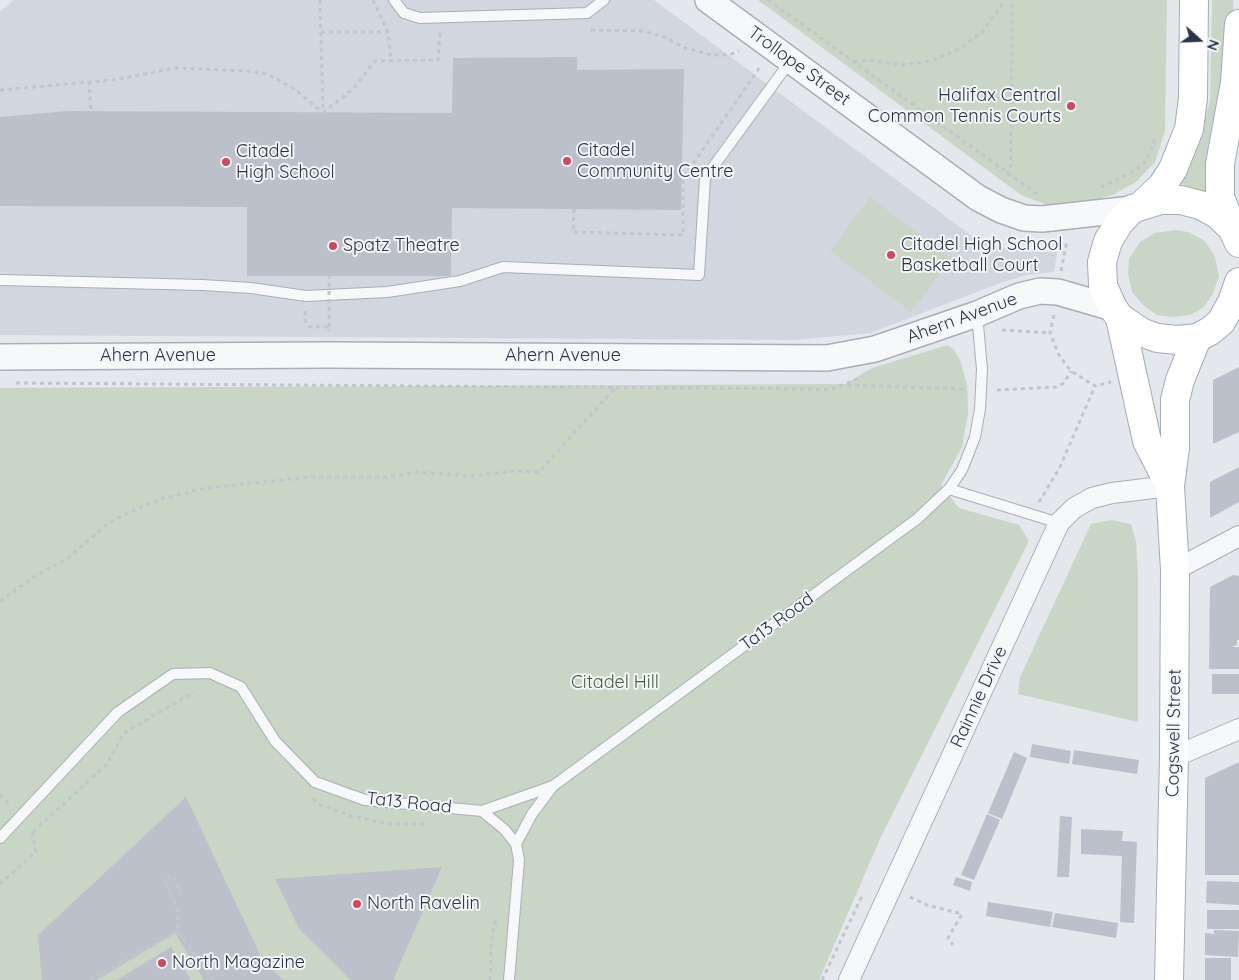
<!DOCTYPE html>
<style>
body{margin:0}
#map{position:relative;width:1239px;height:980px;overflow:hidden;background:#e4e7ec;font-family:Quicksand,sans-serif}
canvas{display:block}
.north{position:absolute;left:1174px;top:15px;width:50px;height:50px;-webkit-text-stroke:4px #f4f6f9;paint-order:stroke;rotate:110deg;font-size:14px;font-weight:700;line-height:20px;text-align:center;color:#2b3445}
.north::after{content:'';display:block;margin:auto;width:18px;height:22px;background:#2b3445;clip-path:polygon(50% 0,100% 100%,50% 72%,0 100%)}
</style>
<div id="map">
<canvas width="1239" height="980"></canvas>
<div class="north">N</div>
</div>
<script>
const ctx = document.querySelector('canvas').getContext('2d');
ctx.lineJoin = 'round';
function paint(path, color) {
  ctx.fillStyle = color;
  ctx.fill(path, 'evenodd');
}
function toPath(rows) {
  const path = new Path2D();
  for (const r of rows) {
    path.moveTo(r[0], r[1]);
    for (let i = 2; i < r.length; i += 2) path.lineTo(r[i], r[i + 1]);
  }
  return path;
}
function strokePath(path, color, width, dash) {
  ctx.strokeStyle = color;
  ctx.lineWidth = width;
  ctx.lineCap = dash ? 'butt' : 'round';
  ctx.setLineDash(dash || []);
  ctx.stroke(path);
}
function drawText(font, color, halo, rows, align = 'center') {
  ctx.font = font + ' Quicksand,sans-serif';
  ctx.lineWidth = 4;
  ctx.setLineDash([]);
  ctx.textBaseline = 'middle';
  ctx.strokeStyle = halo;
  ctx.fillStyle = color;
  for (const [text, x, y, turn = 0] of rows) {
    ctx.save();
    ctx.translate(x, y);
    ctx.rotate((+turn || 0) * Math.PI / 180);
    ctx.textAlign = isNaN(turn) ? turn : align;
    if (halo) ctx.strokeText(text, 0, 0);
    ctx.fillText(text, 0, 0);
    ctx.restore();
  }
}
const built = toPath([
 [14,0,654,0,976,239,1003,248,1031,252,1057,252,1054,272,1027,275,1003,282,870,333,795,340,0,335,0,12]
]);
const green = toPath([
 [758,0,1167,0,1165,131,1155,162,1136,182,1114,194,1078,206,1052,207,1021,195],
 [1212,0,1233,0,1234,46,1210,192,1202,194,1179,182,1198,144,1210,101],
 [870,197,951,259,911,312,830,251],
 [1174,230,1188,232,1205,241,1215,257,1219,276,1213,294,1203,308,1190,315,1173,317,1157,315,1144,306,1132,292,1128,274,1129,259,1140,242,1155,233],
 [948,345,954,350,960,360,967,384,968,414,962,447,941,485,959,508,1019,525,1029,541,880,839,819,980,0,980,0,388,845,384,872,368],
 [1112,520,1131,524,1136,541,1138,575,1138,722,1018,694,1020,677,1091,524]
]);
const building = toPath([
 [577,57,577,70,684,69,681,210,452,208,451,276,247,276,247,207,0,206,0,117,67,111,452,113,453,58],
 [1239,367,1239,432,1213,444,1213,380],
 [1239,467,1239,502,1210,518,1210,482],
 [1233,575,1239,576,1239,640,1237,640,1237,645,1232,647,1239,647,1239,669,1209,669,1210,587],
 [1212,674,1239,674,1239,694,1212,694],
 [1032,744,1071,751,1069,764,1030,757],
 [1074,750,1139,760,1137,774,1072,764],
 [1014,752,1027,758,1002,819,988,813],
 [1239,762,1239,875,1205,875,1205,778],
 [186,797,262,959,283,980,204,980,175,933,97,980,42,980,38,935],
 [987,814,1000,820,974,880,961,875],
 [1060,816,1072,817,1069,877,1057,877],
 [1081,829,1123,831,1122,841,1137,842,1134,923,1120,922,1122,856,1081,854],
 [442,867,393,980,351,980,299,929,275,879],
 [956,877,972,882,970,891,953,885],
 [1207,881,1239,882,1239,905,1206,903],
 [988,902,1053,912,1050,927,986,916],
 [1207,910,1239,910,1239,929,1207,929],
 [1055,913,1118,923,1116,938,1052,927],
 [1214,930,1239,931,1238,957,1205,955,1205,933,1214,934],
 [171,947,191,980,117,980],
 [1205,958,1231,958,1231,980,1205,980]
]);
const path = toPath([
 [320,0,323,112],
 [373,0,388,32,391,60],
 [768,0,1037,194],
 [591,30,642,31,662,36,685,48,711,55,729,55,739,51],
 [321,32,388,32],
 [854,62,867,60,902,65,931,61,961,48,983,31,1005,0],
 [89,81,91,112],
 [0,90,113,80,176,68,247,71,267,74,293,88,323,113],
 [323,113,353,89,375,61,438,60,440,33],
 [1007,175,1011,164,1012,0],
 [1101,187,1131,173,1143,164,1151,152,1154,140,1157,141],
 [574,209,573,232,683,235,683,178,760,67],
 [1061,271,1067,240],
 [305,311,305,321,309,327,329,327,329,331],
 [1054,315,1050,333,1059,355,1071,371,1095,386,1111,382],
 [1002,330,1050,333],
 [16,383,832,389,862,377],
 [847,385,966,389],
 [997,390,1056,387,1064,383,1071,371],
 [1039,502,1059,469,1095,386],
 [0,601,32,578,69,557,105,526,119,517,160,499,206,488,311,477,387,477,418,472,471,476,515,471,539,472,615,388],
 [0,795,11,806],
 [313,799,318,804,352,816,389,824,429,824],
 [33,832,106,765,124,733,194,692],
 [0,884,36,852,32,831],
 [182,895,173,875,164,879,177,908,178,931,212,980],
 [910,897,927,905,962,914,948,938,953,945],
 [90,980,178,931],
 [490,980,492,932,496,921],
 [822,980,862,896]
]);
const service = toPath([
 [394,0,404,13,420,18,587,13,604,0],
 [0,280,202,285,251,288,306,296,387,292,460,281,503,267,699,275,705,178,791,60],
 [949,489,1059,523],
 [482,811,553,786],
 [0,838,118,712,173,674,210,673,241,687,275,741,315,782,365,800,482,811,505,830,516,844,519,860,509,980],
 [516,844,532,814,553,786,917,519,949,489,962,470,975,437,980,409,982,369,977,314]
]);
const minor = toPath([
 [1175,570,1239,536],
 [1174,757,1239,729],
 [849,980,1059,523,1074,508,1092,498,1112,493,1170,486]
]);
const tertiary = toPath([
 [708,0,978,198,1001,210,1024,218,1042,219,1132,209],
 [0,357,328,355,827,358,875,349,977,314,1019,296,1040,291,1058,292,1113,308]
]);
const primary = toPath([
 [1142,205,1162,186,1173,169,1189,129,1193,98,1194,0],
 [1232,228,1220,197,1220,164,1235,83,1239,24],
 [1239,243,1232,228,1217,214,1200,205,1181,200,1161,200,1132,209,1119,223,1108,241,1102,262,1103,286,1113,308,1120,318,1141,332,1157,338,1178,340,1197,338,1210,331,1221,322,1232,302,1239,282],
 [1120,318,1147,441,1170,486],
 [1169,980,1174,757,1175,570,1170,486,1175,448,1175,400,1180,380,1197,338]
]);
const pathBridge = toPath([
 [329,327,329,276]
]);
const markers = [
 [1071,106,5,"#d1495b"],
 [567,161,5,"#d1495b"],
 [226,162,5,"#d1495b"],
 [333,246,5,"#d1495b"],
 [891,255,5,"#d1495b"],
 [357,904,5,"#d1495b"],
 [162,963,5,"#d1495b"]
];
const streetNames = [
 ["Trollope Street",799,66,36],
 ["Ahern Avenue",962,318,-20],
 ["Ahern Avenue",158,356],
 ["Ahern Avenue",563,356],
 ["Ta13 Road",777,622,-36],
 ["Rainnie Drive",979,697,-65],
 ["Cogswell Street",1174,733,-89],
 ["Ta13 Road",409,803,6]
];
const poiNames = [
 ["Halifax Central",1061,96,"right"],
 ["Common Tennis Courts",1061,117,"right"],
 ["Citadel",577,151],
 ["Community Centre",577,172],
 ["Citadel",236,152],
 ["High School",236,173],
 ["Citadel High School",901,245],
 ["Basketball Court",901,266],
 ["Spatz Theatre",343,246],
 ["North Ravelin",367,904],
 ["North Magazine",172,963]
];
const parkNames = [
 ["Citadel Hill",615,683]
];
paint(built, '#d2d6de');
paint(green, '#c9d6c5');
paint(building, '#bbc0ca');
strokePath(service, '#a9aeb7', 12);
strokePath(minor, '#a9aeb7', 22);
strokePath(tertiary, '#a9aeb7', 28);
strokePath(primary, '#a3abb8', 30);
strokePath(path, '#c2c5cb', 3, [4, 4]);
strokePath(service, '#f7f8fa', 10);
strokePath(minor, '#f7f8fa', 20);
strokePath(tertiary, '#f7f8fa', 25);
strokePath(primary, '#fff', 28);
strokePath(pathBridge, '#c2c5cb', 3, [4, 4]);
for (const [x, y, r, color] of markers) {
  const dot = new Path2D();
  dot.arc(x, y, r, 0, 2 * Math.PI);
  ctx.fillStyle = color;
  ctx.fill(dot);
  strokePath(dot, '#f4f6f9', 2);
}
drawText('18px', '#2b3445', '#f4f6f9', streetNames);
drawText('18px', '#2b3445', '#f4f6f9', poiNames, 'left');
drawText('18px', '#3f6138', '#f4f6f9', parkNames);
</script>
